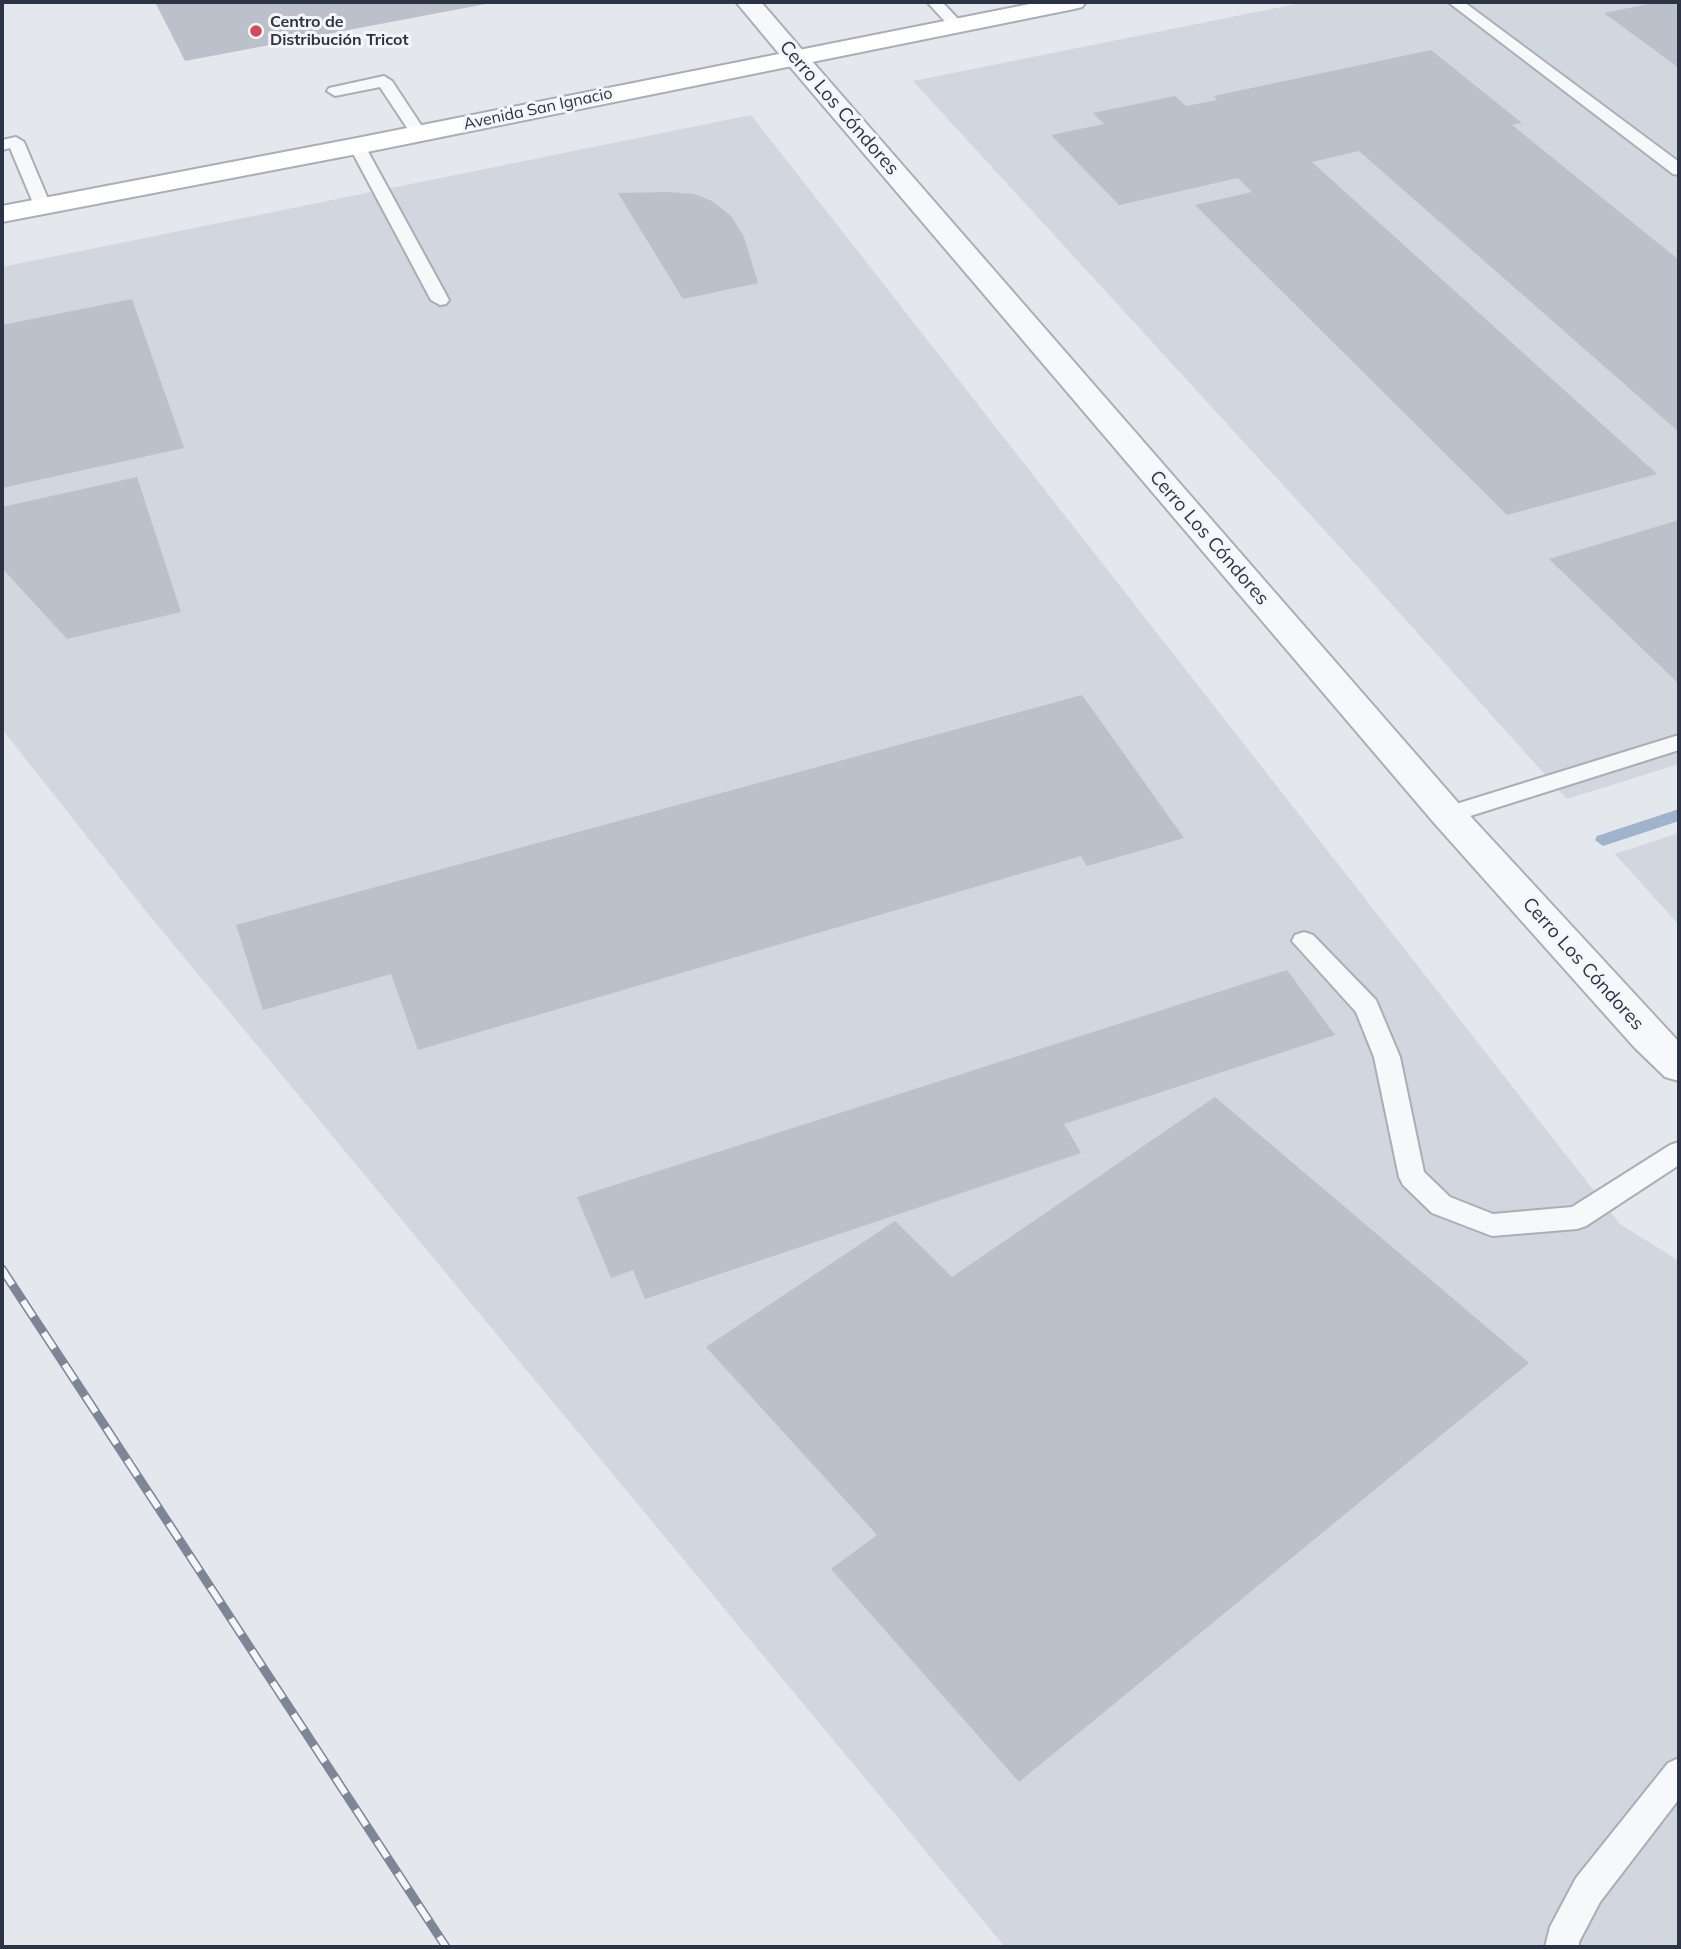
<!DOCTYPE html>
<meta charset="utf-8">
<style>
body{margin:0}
#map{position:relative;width:1681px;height:1949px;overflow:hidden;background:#e4e7ec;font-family:Mulish,sans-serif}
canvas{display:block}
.frame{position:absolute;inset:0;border:4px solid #2b3445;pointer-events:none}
</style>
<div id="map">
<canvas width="1681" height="1949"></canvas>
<div class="frame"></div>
</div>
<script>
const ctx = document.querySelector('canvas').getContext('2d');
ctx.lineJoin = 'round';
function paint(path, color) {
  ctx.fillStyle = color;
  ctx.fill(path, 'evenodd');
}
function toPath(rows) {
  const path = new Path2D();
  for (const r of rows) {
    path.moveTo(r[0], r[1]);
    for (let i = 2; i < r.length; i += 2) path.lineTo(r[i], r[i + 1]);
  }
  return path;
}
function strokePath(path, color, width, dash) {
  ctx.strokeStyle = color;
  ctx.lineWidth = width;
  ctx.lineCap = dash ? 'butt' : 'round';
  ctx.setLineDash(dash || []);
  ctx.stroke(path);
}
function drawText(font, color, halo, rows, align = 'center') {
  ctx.font = font + ' Mulish,sans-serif';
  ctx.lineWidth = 6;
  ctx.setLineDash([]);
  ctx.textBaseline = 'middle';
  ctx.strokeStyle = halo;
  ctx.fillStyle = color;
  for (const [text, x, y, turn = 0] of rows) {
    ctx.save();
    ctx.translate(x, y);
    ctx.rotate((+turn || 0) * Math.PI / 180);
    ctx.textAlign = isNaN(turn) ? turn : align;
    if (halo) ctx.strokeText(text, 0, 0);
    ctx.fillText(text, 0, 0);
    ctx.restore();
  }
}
const built = toPath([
 [1306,2,1679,2,1679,764,1567,799,1360,569,913,81],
 [751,115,1620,1224,1679,1261,1679,1947,1005,1947,149,915,2,729,2,267],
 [1679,833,1679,925,1615,854]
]);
const stream = toPath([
 [1679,809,1679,821,1603,846,1595,840,1597,836,1679,809]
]);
const building = toPath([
 [155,2,491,2,491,3,185,61],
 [1658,2,1679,2,1679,68,1604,13],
 [1431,50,1522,123,1512,125,1679,260,1679,432,1359,151,1312,162,1657,474,1507,515,1195,205,1252,192,1238,178,1119,205,1051,135,1104,124,1093,113,1175,96,1186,106,1217,100,1214,96],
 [667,192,694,194,712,201,731,216,744,237,758,283,683,299,618,193],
 [132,299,184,448,2,488,2,325],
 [137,477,181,612,67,639,2,568,2,507],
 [1679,520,1679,684,1549,559],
 [1082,695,1184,838,1087,866,1081,856,418,1050,391,974,263,1010,236,925],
 [1287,970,1335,1035,1064,1124,1081,1153,645,1299,633,1270,611,1278,577,1197],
 [1215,1097,1529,1363,1019,1782,831,1569,877,1535,706,1347,895,1221,952,1277]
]);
const service = toPath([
 [927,2,942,2,961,22,964,25,961,28,951,28,927,2],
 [1448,2,1464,2,1679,162,1679,175,1673,174,1448,2],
 [384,76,392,81,427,134,425,137,413,137,380,87,335,96,327,91,329,88,384,76],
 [16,137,24,142,51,206,48,210,36,210,10,148,2,150,2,140,16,137],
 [357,141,365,146,449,300,446,304,440,305,431,300,349,146,357,141],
 [1679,735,1679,750,1448,823,1440,821,1437,815,1440,809,1679,735],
 [1304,932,1313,935,1376,1000,1400,1057,1424,1172,1450,1197,1493,1214,1572,1207,1670,1145,1679,1142,1679,1165,1586,1226,1577,1229,1492,1236,1432,1213,1403,1185,1399,1177,1374,1057,1356,1012,1292,941,1295,935,1304,932],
 [1679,1758,1679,1799,1600,1902,1579,1942,1579,1947,1545,1947,1550,1927,1576,1878,1668,1763,1679,1758]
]);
const minor = toPath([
 [795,50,804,52,1461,806,1679,1042,1679,1081,1665,1077,1634,1047,1435,824,786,62,783,57,786,52,795,50]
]);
const tertiary = toPath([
 [736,2,761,2,804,52,807,57,804,62,795,64,786,62,736,2]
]);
const secondary = toPath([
 [1040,2,1086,2,1082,7,1074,9,357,154,2,222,2,206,357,138,1040,2]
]);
const rail = toPath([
 [2,1269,446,1947]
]);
const markers = [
 [256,31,7,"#d1495b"]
];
const farPoinames = [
 ["Centro de",270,22],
 ["Distribución Tricot",270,40]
];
const farStreetnames = [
 ["Avenida San Ignacio",538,109,-12]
];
const streetNames = [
 ["Cerro Los Cóndores",839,108,49],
 ["Cerro Los Cóndores",1209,538,49],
 ["Cerro Los Cóndores",1583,964,48]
];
paint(built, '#d2d6de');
paint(stream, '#9fb4cc');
paint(building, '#bbc0ca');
strokePath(service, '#a9aeb7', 4);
strokePath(minor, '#a9aeb7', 4);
strokePath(tertiary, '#a9aeb7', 4);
strokePath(secondary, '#a9aeb7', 4);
paint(service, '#f7f8fa');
paint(minor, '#f7f8fa');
paint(tertiary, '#f7f8fa');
paint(secondary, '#fff');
strokePath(rail, '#7d8696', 9);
strokePath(rail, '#f4f6f9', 6, [19]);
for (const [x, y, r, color] of markers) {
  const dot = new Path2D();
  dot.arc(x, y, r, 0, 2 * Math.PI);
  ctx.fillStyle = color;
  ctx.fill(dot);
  strokePath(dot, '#f4f6f9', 2.5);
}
drawText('bold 16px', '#2b3445', '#f4f6f9', farPoinames, 'left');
drawText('16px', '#2b3445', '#f4f6f9', farStreetnames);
drawText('19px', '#2b3445', '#f4f6f9', streetNames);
</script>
